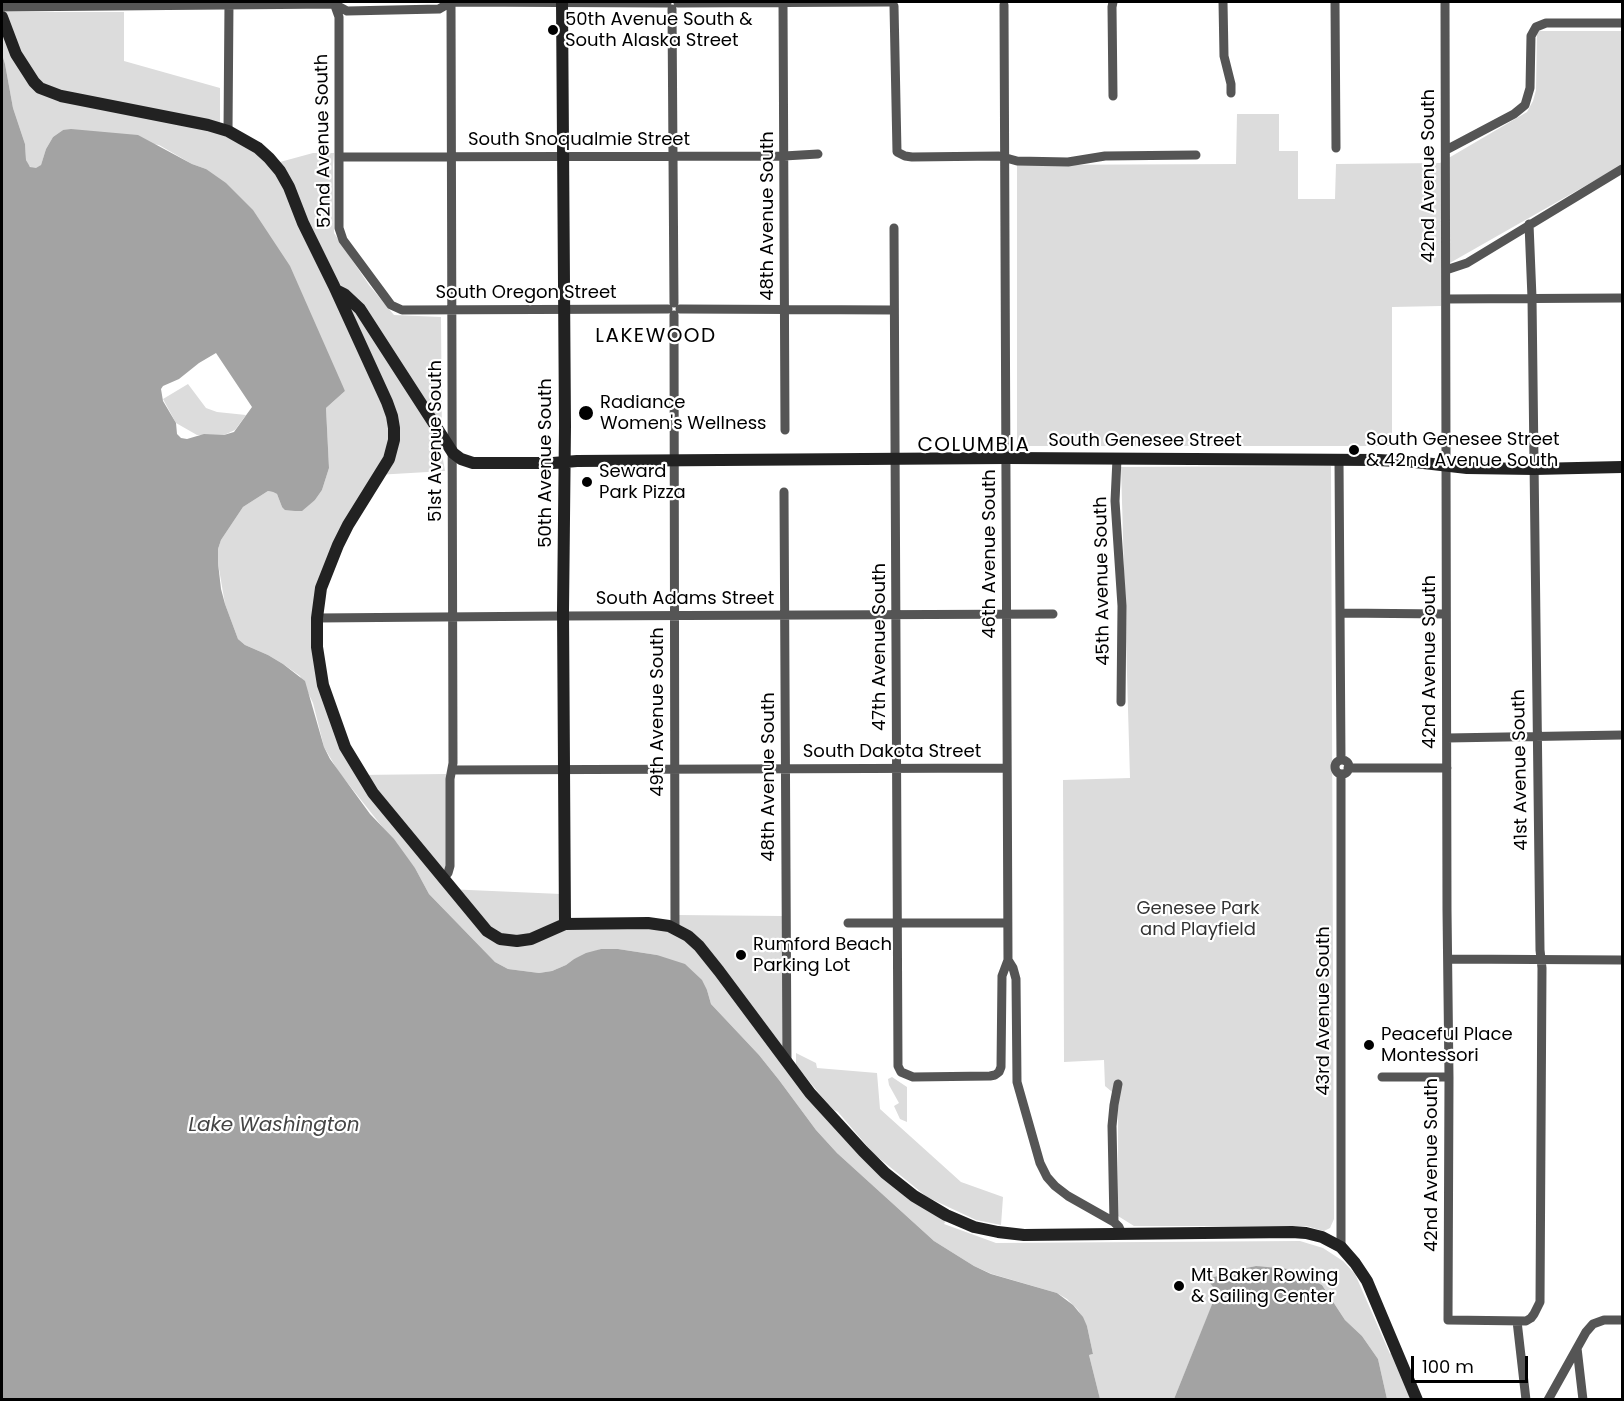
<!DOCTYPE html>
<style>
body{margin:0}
#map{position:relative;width:1624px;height:1401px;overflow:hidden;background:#fff;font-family:Poppins,sans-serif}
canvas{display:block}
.frame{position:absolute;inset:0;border:3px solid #000;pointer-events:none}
.scale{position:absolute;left:1411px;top:1356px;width:117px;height:27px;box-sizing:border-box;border:3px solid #000;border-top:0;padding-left:8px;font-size:18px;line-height:21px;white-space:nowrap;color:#000;-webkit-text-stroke:4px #fff;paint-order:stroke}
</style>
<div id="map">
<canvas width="1624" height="1401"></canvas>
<div class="frame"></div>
<div class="scale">100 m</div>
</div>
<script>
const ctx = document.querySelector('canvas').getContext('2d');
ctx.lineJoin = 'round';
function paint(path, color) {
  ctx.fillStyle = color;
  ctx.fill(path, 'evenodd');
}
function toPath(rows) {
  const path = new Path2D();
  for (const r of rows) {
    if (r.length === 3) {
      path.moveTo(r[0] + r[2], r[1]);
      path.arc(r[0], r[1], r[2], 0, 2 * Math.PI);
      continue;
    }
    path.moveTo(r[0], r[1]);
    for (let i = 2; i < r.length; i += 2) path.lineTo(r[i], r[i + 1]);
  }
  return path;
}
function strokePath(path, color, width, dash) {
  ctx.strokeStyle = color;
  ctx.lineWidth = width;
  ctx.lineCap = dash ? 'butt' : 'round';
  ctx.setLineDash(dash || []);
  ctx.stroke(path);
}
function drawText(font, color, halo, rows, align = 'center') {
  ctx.font = font + ' Poppins,sans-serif';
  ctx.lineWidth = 4.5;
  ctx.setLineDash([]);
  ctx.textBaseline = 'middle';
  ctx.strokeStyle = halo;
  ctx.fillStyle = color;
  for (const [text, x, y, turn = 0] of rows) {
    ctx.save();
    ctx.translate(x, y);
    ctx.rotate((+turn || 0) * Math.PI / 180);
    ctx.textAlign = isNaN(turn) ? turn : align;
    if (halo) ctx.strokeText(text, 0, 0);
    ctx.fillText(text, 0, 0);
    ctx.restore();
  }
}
const green = toPath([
 [2,12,124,12,124,61,220,88,220,133,256,153,269,165,313,153,334,153,333,165,334,233,369,285,394,315,441,317,442,454,445,471,376,475,319,584,314,648,357,775,446,774,446,889,561,894,561,930,662,928,677,915,783,916,786,1067,872,1165,947,1219,944,1224,996,1243,1300,1241,1323,1248,1343,1261,1355,1274,1390,1354,1395,1345,1416,1399,1387,1399,1378,1359,1362,1336,1345,1320,1322,1285,1256,1266,1241,1269,1207,1279,1218,1291,1174,1399,1100,1399,1089,1355,1093,1354,1087,1326,1078,1310,1067,1299,1057,1293,992,1274,974,1266,934,1241,837,1153,816,1130,779,1080,759,1055,711,1004,707,990,657,955,618,949,601,949,574,959,566,965,552,971,539,973,508,969,495,962,429,894,415,868,338,771,324,747,313,703,300,676,283,664,268,655,245,645,238,639,225,604,218,563,218,549,221,540,243,507,268,491,273,492,277,494,282,507,309,504,315,500,322,490,329,468,326,408,345,391,206,169,192,164,159,145,63,130,53,137,46,149,41,165,39,168,32,168,28,165,26,160,25,144,13,108,5,64,2,54],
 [1537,31,1622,31,1622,165,1441,268,1441,306,1392,307,1392,446,1017,446,1017,165,1236,164,1237,114,1279,114,1279,151,1298,151,1298,199,1335,199,1336,164,1440,163,1527,112,1533,101,1536,90],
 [188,384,206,408,217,412,246,415,235,430,224,435,197,435,176,423,163,399],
 [1331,466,1334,1219,1330,1228,1324,1231,1306,1226,1134,1226,1118,1216,1118,1097,1105,1086,1104,1060,1064,1062,1063,780,1130,778,1121,467],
 [796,1053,816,1063,817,1068,877,1073,880,1109,961,1182,1003,1197,1001,1225,976,1220,927,1197,874,1154,838,1112,834,1110,822,1097,796,1065],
 [892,1077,907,1087,907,1122,900,1119,894,1106,899,1103,889,1085,888,1079]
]);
const water = toPath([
 [2,54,5,64,13,108,25,144,26,160,30,167,36,168,41,165,46,149,53,137,63,130,71,129,138,135,192,164,206,169,226,183,253,210,290,266,345,391,326,408,329,468,322,490,315,500,302,511,295,511,285,510,282,507,277,494,273,492,268,491,243,507,221,540,218,549,218,563,221,589,225,604,238,639,245,645,268,655,283,664,305,681,324,747,330,759,370,814,394,839,415,868,429,894,495,962,508,969,539,973,552,971,566,965,574,959,586,953,601,949,618,949,657,955,685,964,702,980,707,990,711,1004,759,1055,779,1080,816,1130,837,1153,934,1241,974,1266,991,1274,1057,1293,1073,1305,1083,1317,1087,1326,1093,1354,1089,1355,1100,1399,2,1399],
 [216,353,252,407,234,432,224,435,204,434,187,439,181,438,177,434,176,423,163,401,161,389,163,386,179,379,199,363],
 [1256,1266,1288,1269,1322,1285,1345,1320,1362,1336,1378,1359,1387,1399,1174,1399,1217,1292,1207,1279,1241,1269]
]);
const street = toPath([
 [783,2,785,430],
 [1223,2,1224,56,1231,84,1231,93],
 [1335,2,1336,148],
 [334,3,339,17,339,228,343,240,391,305,402,310,668,309],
 [678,3,889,2],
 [1445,3,1447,910,1449,1077,1448,1320,1526,1321,1531,1318,1534,1314,1540,1302,1542,968,1540,950,1532,298,1529,224],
 [894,6,897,152,905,156,912,157,999,156,1017,161,1068,162,1105,156,1196,155],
 [2,7,334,4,347,11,439,9,451,2,667,3],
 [672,9,674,303],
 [1113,96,1112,7,1113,2],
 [228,131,229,2],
 [1446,150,1514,114,1525,105,1530,88,1531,36,1536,27,1546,23,1622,23],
 [339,157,784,156,818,154],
 [894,228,898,1066,901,1072,913,1077,990,1076,995,1075,999,1072,1001,1067,1002,976,1008,960,1004,5],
 [1446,270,1467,263,1622,169],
 [1446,299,1622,298],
 [680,309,894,310],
 [674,315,675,928],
 [1117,459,1115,501,1122,606,1121,702],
 [1339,460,1341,760],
 [784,492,787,1062],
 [1340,613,1446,614],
 [317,618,563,616,1053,614],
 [1447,738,1622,735],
 [1342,767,7],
 [1348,768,1447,768],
 [453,770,1007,768],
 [444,878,448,873,450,866,450,779,453,763,451,2],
 [848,923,1007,923],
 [1448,959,1622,960],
 [1008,960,1013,968,1016,979,1017,1082,1040,1163,1047,1177,1055,1186,1068,1196,1114,1222,1119,1227,1122,1234],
 [1382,1077,1449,1077],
 [1114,1222,1112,1126,1114,1105,1118,1084],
 [1341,1247,1341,774],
 [1517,1321,1526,1400],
 [1577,1348,1583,1400],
 [1548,1400,1586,1332,1593,1324,1604,1320,1622,1320]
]);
const secondary = toPath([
 [562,2,565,426,563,611,565,924],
 [2,17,16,54,34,82,40,88,61,96,208,125,228,131,258,148,269,158,280,171,289,187,303,223,334,286,387,402,392,416,394,428,394,440,389,459,348,525,338,545,321,588,317,618,317,647,323,685,345,747,373,793,487,931,500,939,517,941,531,939,565,924,648,923,669,926,688,936,699,946,719,971,810,1093,863,1151,885,1173,914,1196,946,1215,974,1227,998,1232,1024,1235,1292,1232,1306,1233,1322,1237,1341,1247,1355,1263,1367,1281,1417,1400],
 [336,290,344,294,360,309,453,453,461,459,473,463,553,463,577,461,1007,458,1378,460,1415,462,1467,468,1534,469,1622,467]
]);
const markers = [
 [553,30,6,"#000"],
 [586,413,8,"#000"],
 [1354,450,6,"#000"],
 [587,482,6,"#000"],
 [741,955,6,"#000"],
 [1369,1045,6,"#000"],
 [1179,1286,6,"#000"]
];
const poiNames = [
 ["50th Avenue South &",565,20],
 ["South Alaska Street",565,41],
 ["Radiance",600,403],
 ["Women's Wellness",600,424],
 ["South Genesee Street",1366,440],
 ["& 42nd Avenue South",1366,461],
 ["Seward",599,472],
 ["Park Pizza",599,493],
 ["Rumford Beach",753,945],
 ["Parking Lot",753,966],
 ["Peaceful Place",1381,1035],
 ["Montessori",1381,1056],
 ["Mt Baker Rowing",1191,1276],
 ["& Sailing Center",1191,1297]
];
const streetNames = [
 ["South Snoqualmie Street",579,140],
 ["52nd Avenue South",324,141,-91],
 ["42nd Avenue South",1429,176,-90],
 ["48th Avenue South",768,216,-90],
 ["South Oregon Street",526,293],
 ["51st Avenue South",436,441,-90],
 ["South Genesee Street",1145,441],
 ["50th Avenue South",546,463,-90],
 ["46th Avenue South",990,554,-90],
 ["45th Avenue South",1103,581,-91],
 ["South Adams Street",685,599],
 ["47th Avenue South",880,647,-90],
 ["42nd Avenue South",1430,662,-90],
 ["49th Avenue South",658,712,-90],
 ["South Dakota Street",892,752],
 ["41st Avenue South",1521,770,-91],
 ["48th Avenue South",769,777,-90],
 ["43rd Avenue South",1324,1011,-90],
 ["42nd Avenue South",1432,1165,-90]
];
const parkNames = [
 ["Genesee Park",1198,909],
 ["and Playfield",1198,930]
];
const neighbourhoodNames = [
 ["LAKEWOOD",656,337],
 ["COLUMBIA",974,446]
];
const waterNames = [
 ["Lake Washington",274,1126]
];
paint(green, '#dcdcdc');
paint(water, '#a3a3a3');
strokePath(street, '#555', 9);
strokePath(secondary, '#222', 12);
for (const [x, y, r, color] of markers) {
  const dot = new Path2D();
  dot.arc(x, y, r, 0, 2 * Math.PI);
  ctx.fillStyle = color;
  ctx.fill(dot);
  strokePath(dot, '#fff', 2);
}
drawText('18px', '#000', '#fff', poiNames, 'left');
drawText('18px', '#000', '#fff', streetNames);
drawText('18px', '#333', '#fff', parkNames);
ctx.letterSpacing = '1.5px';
drawText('20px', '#000', '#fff', neighbourhoodNames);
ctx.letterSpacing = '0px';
drawText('italic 20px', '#444', '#fff', waterNames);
</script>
